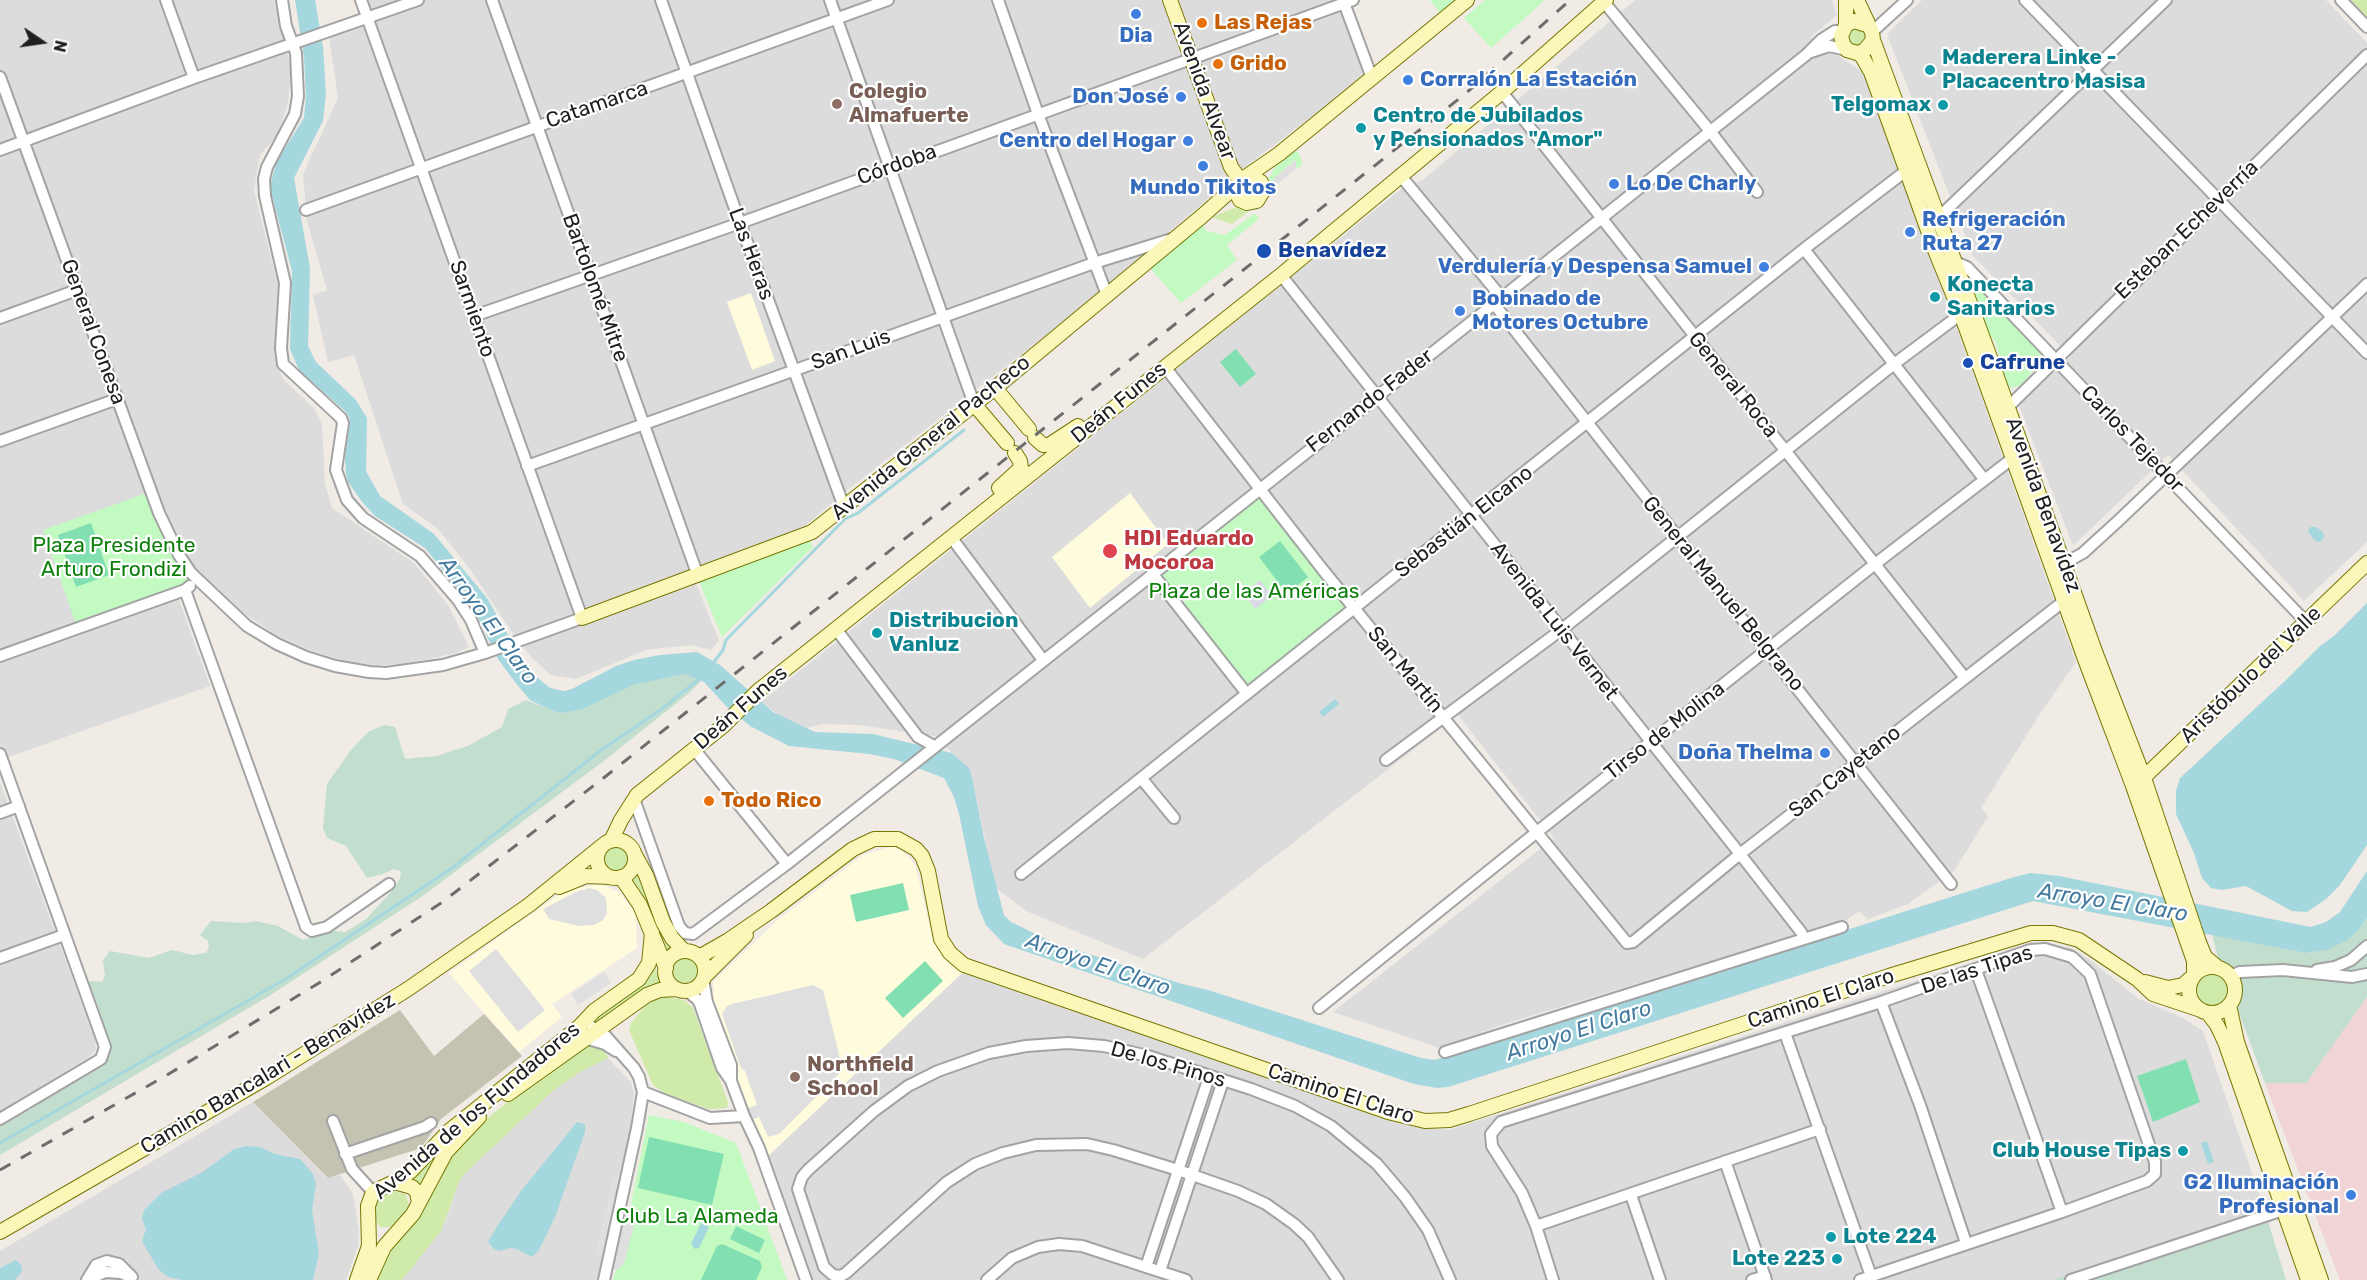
<!DOCTYPE html>
<meta charset="utf-8">
<style>
body{margin:0}
#map{position:relative;width:2367px;height:1280px;overflow:hidden;background:#f0ebe5;font-family:Rubik,sans-serif}
canvas{display:block}
.north{position:absolute;left:12px;top:12px;width:60px;height:60px;-webkit-text-stroke:4px #fff;paint-order:stroke;rotate:103deg;font-size:16px;font-weight:700;line-height:24px;text-align:center;color:#1f1f1f}
.north::after{content:'';display:block;margin:auto;width:21px;height:27px;background:#1f1f1f;clip-path:polygon(50% 0,100% 100%,50% 72%,0 100%)}
</style>
<div id="map">
<canvas width="2367" height="1280"></canvas>
<div class="north">N</div>
</div>
<script>
const ctx = document.querySelector('canvas').getContext('2d');
ctx.lineJoin = 'round';
function paint(path, color) {
  ctx.fillStyle = color;
  ctx.fill(path, 'evenodd');
}
function toPath(rows) {
  const path = new Path2D();
  for (const r of rows) {
    if (r.length === 3) {
      path.moveTo(r[0] + r[2], r[1]);
      path.arc(r[0], r[1], r[2], 0, 2 * Math.PI);
      continue;
    }
    path.moveTo(r[0], r[1]);
    for (let i = 2; i < r.length; i += 2) path.lineTo(r[i], r[i + 1]);
  }
  return path;
}
function strokePath(path, color, width, dash) {
  ctx.strokeStyle = color;
  ctx.lineWidth = width;
  ctx.lineCap = dash ? 'butt' : 'round';
  ctx.setLineDash(dash || []);
  ctx.stroke(path);
}
function drawText(font, color, halo, rows, align = 'center') {
  ctx.font = font + ' Rubik,sans-serif';
  ctx.lineWidth = 4.5;
  ctx.setLineDash([]);
  ctx.textBaseline = 'middle';
  ctx.strokeStyle = halo;
  ctx.fillStyle = color;
  for (const [text, x, y, turn = 0] of rows) {
    ctx.save();
    ctx.translate(x, y);
    ctx.rotate((+turn || 0) * Math.PI / 180);
    ctx.textAlign = isNaN(turn) ? turn : align;
    if (halo) ctx.strokeText(text, 0, 0);
    ctx.fillText(text, 0, 0);
    ctx.restore();
  }
}
const residential = toPath([
 [0,0,274,0,292,71,287,107,278,134,260,155,254,191,278,285,276,358,282,378,314,408,322,423,325,484,332,508,414,563,448,605,469,647,456,653,415,662,375,666,342,660,312,651,276,635,242,612,206,581,179,600,210,686,0,760],
 [355,0,1336,0,1364,77,1242,169,1097,295,845,492,793,536,691,571,719,641,711,650,691,645,646,650,576,679,551,675,531,657,510,629,470,569,438,529,403,504,354,355,328,362,313,295,327,290,307,221,303,174,338,98,329,37,363,25],
 [1635,0,1832,0,1837,15,1811,37,1826,53,1835,54,1866,74,2076,662,2041,712,1981,808,1988,816,1954,871,1908,904,1868,919,1859,911,1846,920,1501,1025,1440,1048,1333,1012,1554,838,1458,715,1143,959,1026,911,995,887,972,777,968,768,935,736,858,725,823,724,806,728,786,720,761,702,1400,190,1423,180],
 [1922,0,2326,0,2367,43,2367,542,2304,601,2168,455,2073,546,2019,405,2071,357,1973,256,1887,34],
 [0,782,95,1040,96,1050,89,1057,0,1111],
 [2043,943,2071,948,2090,960,2139,999,2183,1018,2203,1031,2264,1208,2052,1280,807,1280,766,1158,962,973,1413,1127,1449,1130,2027,945],
 [608,1058,631,1082,634,1094,629,1140,621,1175,614,1175,597,1252,603,1256,597,1280,402,1280,445,1222,459,1182,464,1174,554,1090,580,1072],
 [253,1102,327,1178,340,1175,353,1194,359,1232,358,1246,346,1280,0,1280,0,1251]
]);
const commercial = toPath([
 [2367,997,2367,1280,2340,1280,2265,1083,2306,1083]
]);
const education = toPath([
 [751,293,775,361,752,370,727,302],
 [1130,493,1168,544,1090,608,1052,557],
 [892,846,902,850,915,865,932,935,945,959,962,973,766,1158,708,996,714,991,713,982,780,918,863,855],
 [600,884,619,892,636,914,637,948,552,1004,562,1017,519,1052,449,973,554,898,574,889]
]);
const construction = toPath([
 [400,1010,434,1056,484,1014,522,1056,441,1119,421,1148,328,1178,253,1102]
]);
const grass = toPath([
 [2341,0,2367,0,2367,27],
 [1865,28,1868,46,1847,47,1848,29],
 [1236,207,1247,209,1248,212,1232,224,1212,217],
 [617,860,13],
 [638,872,675,949,666,955,650,911,627,879],
 [685,971,13],
 [654,963,661,987,597,1023,591,1022,589,1021,644,985,652,974],
 [2210,990,18],
 [662,996,684,1000,693,1008,728,1102,727,1108,708,1109,664,1093,653,1085,629,1030,631,1023,645,1006],
 [590,1044,605,1050,608,1058,580,1072,554,1090,464,1174,459,1182,441,1231,402,1280,374,1280,381,1262,438,1169,470,1132,565,1057],
 [457,1132,438,1153,420,1186,409,1179],
 [391,1190,405,1194,409,1203,408,1208,392,1227,380,1227,373,1218,374,1205,381,1195]
]);
const wetland = toPath([
 [684,674,701,681,689,693,605,760,424,895,269,996,0,1155,0,1126,33,1108,50,1093,77,1081,110,1055,110,1044,97,1003,88,986,88,982,93,981,102,982,105,976,103,960,110,951,149,958,172,950,193,955,206,953,209,948,208,941,200,935,211,921,245,923,256,921,278,926,303,940,332,931,345,932,366,919,391,892,400,879,401,871,394,869,383,874,367,878,346,846,327,838,323,828,327,784,351,750,368,732,385,725,395,727,405,759,436,756,468,746,502,727,508,709,526,700,556,712,564,713,583,709,632,685],
 [2367,918,2367,997,2306,1083,2265,1083,2238,1010,2242,992,2241,983,2235,971,2218,959,2212,934,2306,953,2315,952,2358,931],
 [2264,1208,2286,1280,2052,1280]
]);
const park = toPath([
 [1430,0,1456,0,1440,13],
 [1485,0,1545,0,1491,48,1464,18],
 [1293,152,1298,152,1300,155,1302,165,1296,169,1295,160,1274,178,1271,189,1267,192,1269,178,1277,163],
 [1255,213,1259,219,1227,245,1237,260,1181,303,1149,267,1199,226,1204,226,1206,231,1225,235],
 [1967,276,1971,277,2045,356,2021,385,2016,387,2011,388,2004,380,2003,367,1995,341,1986,331],
 [147,493,188,577,187,585,76,624,43,530],
 [1257,497,1261,499,1345,604,1346,608,1249,686,1162,579,1161,575],
 [809,540,813,547,722,637,699,581],
 [649,1115,684,1122,736,1143,787,1280,613,1280,616,1270,624,1263,634,1222,630,1209]
]);
const pitch = toPath([
 [1236,349,1256,374,1240,387,1220,362],
 [91,523,109,575,76,587,58,535],
 [1280,541,1308,577,1287,594,1259,557],
 [903,883,909,910,856,922,850,895],
 [925,961,943,981,903,1018,885,998],
 [2186,1059,2200,1102,2153,1122,2137,1076],
 [649,1137,724,1154,712,1205,638,1188],
 [736,1226,765,1240,759,1253,730,1239],
 [722,1244,760,1261,762,1267,756,1280,701,1280,717,1246]
]);
const parking = toPath([
 [1296,160,1296,169,1271,189,1274,178],
 [589,888,597,890,606,898,607,913,603,920,594,925,579,926,549,919,543,909,578,891],
 [496,949,545,1010,518,1032,469,971],
 [604,972,611,983,578,1005,571,994],
 [813,985,823,990,841,1062,839,1074,779,1134,768,1137,759,1117,752,1120,748,1108,757,1105,745,1071,741,1068,722,1014,727,1006,732,1004],
 [614,1175,621,1175,603,1256,597,1252],
 [625,1207,630,1209,635,1222,624,1264,616,1270,611,1269]
]);
const plaza = toPath([
 [1260,580,1272,596,1255,609,1243,593]
]);
const water = toPath([
 [295,0,315,0,323,47,326,94,323,121,294,178,310,268,308,346,316,362,356,400,367,418,366,471,380,496,434,534,487,598,517,651,533,674,550,688,564,691,572,689,616,666,634,660,660,655,697,652,720,665,773,712,815,732,873,734,952,753,969,768,972,777,984,838,1004,915,1011,922,1052,942,1182,984,1208,990,1421,1058,1435,1060,2014,877,2031,873,2059,876,2311,927,2326,922,2340,912,2367,871,2367,918,2358,931,2346,941,2326,950,2306,953,2033,901,1448,1087,1437,1088,1414,1084,1004,944,986,925,978,906,959,814,954,797,944,778,894,759,869,754,789,746,750,726,727,707,704,682,684,674,633,685,583,709,564,713,556,712,540,705,530,700,515,682,498,659,472,606,425,548,375,516,363,503,348,482,346,474,345,457,350,422,349,417,346,412,299,370,290,349,292,271,271,192,271,182,277,161,304,118,306,95,304,57],
 [2310,527,2316,527,2323,532,2324,537,2321,541,2318,542,2313,539,2308,531],
 [2367,603,2367,845,2340,885,2326,899,2307,912,2292,911,2246,886,2222,890,2211,888,2202,878,2194,853,2176,814,2176,791,2180,778,2287,679,2320,646,2334,636],
 [1335,699,1339,704,1323,717,1319,712],
 [577,1122,585,1124,585,1132,555,1217,539,1250,532,1257,517,1249,510,1248,500,1251,494,1249,488,1242,496,1228,521,1191],
 [2207,1141,2214,1162,2208,1164,2201,1143],
 [247,1146,260,1147,275,1154,300,1159,313,1174,316,1184,312,1210,319,1254,313,1280,181,1280,168,1277,158,1269,142,1241,146,1229,142,1219,144,1210,161,1193,201,1173,234,1149],
 [701,1223,709,1227,699,1248,695,1249,691,1244],
 [16,1260,21,1265,22,1271,20,1274,15,1280,0,1280,0,1268]
]);
const stream = toPath([
 [714,662,723,650,726,640,845,519,858,513,964,430],
 [0,1143,289,977,452,868,600,751,663,708,698,680]
]);
const street = toPath([
 [166,0,194,78],
 [282,0,286,26,296,53,298,96,295,114,267,167,264,179,265,196,285,283,281,348,283,364,341,418,343,423,336,470,347,500,363,518,420,556,458,600,471,620,485,653],
 [492,0,698,576],
 [661,0,740,223,844,507],
 [830,0,974,404],
 [998,0,1038,114,1107,295],
 [1343,0,1372,78],
 [2025,0,2367,353],
 [2341,0,2367,27],
 [1604,2,1710,131,1757,192],
 [1872,32,1907,0],
 [1811,52,1829,46,1847,50],
 [0,77,159,513,179,555,191,573,247,626,277,644,306,657,335,666,369,672,386,673,443,665,485,653,582,618,361,0],
 [1502,92,1965,678],
 [0,150,194,78,418,0],
 [1400,175,1502,298],
 [306,210,888,0],
 [1939,217,2166,0],
 [1804,249,1984,479],
 [1955,262,1967,267,2306,622],
 [1281,275,1740,854,1801,932,1804,939],
 [1494,304,1951,884],
 [474,316,740,223,1353,0],
 [0,318,77,290],
 [1165,367,1323,570,1627,943,1633,942,1740,854,2064,601],
 [2008,407,2367,55],
 [0,441,117,399],
 [527,466,1094,263,1175,238],
 [951,537,1043,660],
 [2065,563,2083,553,2117,522,2367,284],
 [1152,573,1247,694],
 [185,590,306,927,312,931,327,927,389,884],
 [836,629,918,737,934,746],
 [0,656,185,590,190,586],
 [694,749,787,864],
 [0,754,105,1047,101,1059,0,1119],
 [1386,760,1561,630,1894,364,1961,314],
 [1141,778,1174,818],
 [634,799,679,926,685,933,693,934,787,864,1494,304,1806,55,1821,40,1835,31,1842,31],
 [0,813,19,806],
 [1021,874,1804,249,1907,170],
 [0,958,64,935],
 [1976,970,2062,1212],
 [2317,970,2335,967,2351,960,2367,946],
 [2230,976,2240,972,2283,970,2352,977,2367,974],
 [703,979,707,1002,731,1065,731,1081,744,1116,759,1148,806,1280],
 [686,990,697,999,700,1004,722,1068,731,1081],
 [1881,1002,1920,1105,1966,1243],
 [1319,1008,1537,832,1875,564,2013,458],
 [592,1027,603,1033,634,1068,639,1077,643,1092,637,1128,604,1280],
 [1785,1033,1871,1276],
 [585,1038,605,1044,616,1051],
 [1445,1052,1842,927],
 [643,1092,710,1118,744,1116],
 [333,1121,352,1169,373,1192],
 [345,1154,425,1127,431,1123],
 [1725,1161,1766,1280],
 [1631,1195,1660,1280],
 [1536,1226,1820,1129],
 [1146,1267,1209,1077],
 [1160,1271,1223,1081],
 [87,1280,96,1265,107,1261,119,1264,132,1277],
 [88,1280,105,1272,121,1273,130,1277],
 [987,1280,1012,1258,1038,1247,1059,1244,1082,1246,1186,1280],
 [1338,1280,1308,1237,1294,1224,1266,1204,1238,1191,1178,1170,1113,1150,1087,1144,1036,1145,1003,1153,975,1164,947,1182,846,1273,841,1276,833,1275,824,1267,798,1189,802,1177,808,1170,874,1111,908,1086,938,1071,989,1053,1026,1046,1068,1043,1104,1046,1148,1056,1251,1089,1295,1106,1331,1126,1377,1164,1405,1197,1428,1230,1450,1280],
 [1553,1280,1536,1226,1522,1193,1492,1146,1491,1134,1501,1122,1881,1002,2030,950,2045,949,2072,957,2090,974,2155,1162,2155,1174,2147,1181,2062,1212,1860,1280],
 [1752,1280,1765,1276],
 [2071,1280,2283,1210]
]);
const secondary = toPath([
 [1170,0,1231,167,1240,180],
 [1857,0,1872,32,1873,40,1864,51,1857,53,1847,50,1843,44,1841,36,1846,25,1854,21,1867,25],
 [1846,25,1846,0],
 [1873,40,1988,352,2096,654,2144,778,2199,942,2205,957,2217,967],
 [1860,53,1871,72,1935,250,1961,314,2086,662,2133,786,2187,941,2194,961,2194,974],
 [1244,178,1253,177,1261,182,1263,191,1257,201,1247,203,1240,200,1236,192,1240,180,1244,178,1279,154,1467,0],
 [995,388,1029,429],
 [974,404,1007,443],
 [1035,438,1043,445,1049,445,1078,426],
 [999,488,1021,468,1020,461,1015,453],
 [582,618,812,532,995,388,1201,217,1238,184],
 [2139,782,2367,563],
 [616,859,19],
 [611,841,621,820,637,795,723,726,758,691,1281,275,1502,92,1606,0],
 [634,853,646,875,663,922,672,938,684,951],
 [621,877,640,905,666,968],
 [559,887,586,876,610,877],
 [685,971,20],
 [699,957,727,941,771,911,853,849,874,839,898,839,916,849,922,856,928,871,941,939,950,953,964,965,1388,1112,1425,1121,1449,1120,1469,1114,1889,976,2031,933,2053,933,2079,940,2137,979,2153,994,2201,1010],
 [2212,990,23],
 [704,977,746,935],
 [2145,982,2168,988,2183,985,2191,978],
 [2229,1005,2237,1042,2321,1280],
 [2208,1013,2217,1025,2225,1042,2308,1280],
 [508,1094,647,995,660,990,677,989],
 [394,1182,412,1187,417,1192,419,1203],
 [0,1232,266,1078,408,989,529,905,602,846],
 [357,1280,369,1246,368,1206,373,1192,398,1180,411,1171,449,1131,579,1027,594,1011,639,979,649,963,652,933],
 [369,1280,384,1247,413,1214,446,1152,479,1117]
]);
const rail = toPath([
 [0,1170,167,1075,319,983,441,903,601,780,1465,94,1570,0]
]);
const markers = [
 [1136,14,6,"#3f7fe0"],
 [1202,23,6,"#e8710a"],
 [1218,64,6,"#e8710a"],
 [1930,70,6,"#0f9aa8"],
 [1408,80,6,"#3f7fe0"],
 [1181,97,6,"#3f7fe0"],
 [837,104,6,"#8d6e63"],
 [1943,105,6,"#0f9aa8"],
 [1361,128,6,"#0f9aa8"],
 [1188,141,6,"#3f7fe0"],
 [1203,166,6,"#3f7fe0"],
 [1614,184,6,"#3f7fe0"],
 [1910,232,6,"#3f7fe0"],
 [1264,251,8,"#1a4fb4"],
 [1764,267,6,"#3f7fe0"],
 [1935,297,6,"#0f9aa8"],
 [1460,311,6,"#3f7fe0"],
 [1968,363,6,"#1a4fb4"],
 [1110,551,8,"#e0444e"],
 [877,633,6,"#0f9aa8"],
 [1825,753,6,"#3f7fe0"],
 [709,801,6,"#e8710a"],
 [795,1077,6,"#8d6e63"],
 [2183,1151,6,"#0f9aa8"],
 [2351,1195,6,"#3f7fe0"],
 [1831,1237,6,"#0f9aa8"],
 [1837,1259,6,"#0f9aa8"]
];
const foodNames = [
 ["Las Rejas",1214,23],
 ["Grido",1230,64],
 ["Todo Rico",721,801]
];
const shopNames = [
 ["Dia",1136,36,"center"],
 ["Corralón La Estación",1420,80,"left"],
 ["Don José",1169,97],
 ["Centro del Hogar",1176,141],
 ["Lo De Charly",1626,184,"left"],
 ["Mundo Tikitos",1203,188,"center"],
 ["Refrigeración",1922,220,"left"],
 ["Ruta 27",1922,244,"left"],
 ["Verdulería y Despensa Samuel",1752,267],
 ["Bobinado de",1472,299,"left"],
 ["Motores Octubre",1472,323,"left"],
 ["Doña Thelma",1813,753],
 ["G2 Iluminación",2339,1183],
 ["Profesional",2339,1207]
];
const cultureNames = [
 ["Maderera Linke -",1942,58],
 ["Placacentro Masisa",1942,82],
 ["Telgomax",1931,105,"right"],
 ["Centro de Jubilados",1373,116],
 ["y Pensionados \"Amor\"",1373,140],
 ["Konecta",1947,285],
 ["Sanitarios",1947,309],
 ["Distribucion",889,621],
 ["Vanluz",889,645],
 ["Club House Tipas",2171,1151,"right"],
 ["Lote 224",1843,1237],
 ["Lote 223",1825,1259,"right"]
];
const streetNames = [
 ["Avenida Alvear",1204,91,70],
 ["Catamarca",597,105,-19],
 ["Córdoba",897,165,-20],
 ["Esteban Echeverría",2187,230,-44],
 ["Las Heras",751,254,70],
 ["Bartolomé Mitre",595,288,70],
 ["Sarmiento",472,309,71],
 ["General Conesa",93,332,70],
 ["San Luis",851,350,-20],
 ["General Roca",1733,385,51],
 ["Fernando Fader",1370,401,-38],
 ["Deán Funes",1119,403,-39],
 ["Avenida General Pacheco",931,438,-39],
 ["Carlos Tejedor",2132,439,46],
 ["Avenida Benavídez",2043,505,70],
 ["Sebastián Elcano",1464,522,-38],
 ["General Manuel Belgrano",1723,594,51],
 ["Avenida Luis Vernet",1554,621,52],
 ["San Martín",1405,670,50],
 ["Aristóbulo del Valle",2251,675,-44],
 ["Deán Funes",741,708,-41],
 ["Tirso de Molina",1665,731,-38],
 ["San Cayetano",1845,772,-38],
 ["De las Tipas",1977,970,-18],
 ["Camino El Claro",1821,999,-18],
 ["De los Pinos",1168,1065,16],
 ["Camino Bancalari - Benavídez",268,1074,-31],
 ["Camino El Claro",1341,1094,18],
 ["Avenida de los Fundadores",477,1111,-40]
];
const educationNames = [
 ["Colegio",849,92],
 ["Almafuerte",849,116],
 ["Northfield",807,1065],
 ["School",807,1089]
];
const transitNames = [
 ["Benavídez",1278,251],
 ["Cafrune",1980,363]
];
const healthNames = [
 ["HDI Eduardo",1124,539],
 ["Mocoroa",1124,563]
];
const parkNames = [
 ["Plaza Presidente",114,546],
 ["Arturo Frondizi",114,570],
 ["Plaza de las Américas",1254,592],
 ["Club La Alameda",697,1217]
];
const waterNames = [
 ["Arroyo El Claro",488,621,54],
 ["Arroyo El Claro",2113,903,9],
 ["Arroyo El Claro",1098,965,19],
 ["Arroyo El Claro",1579,1031,-18]
];
paint(residential, '#dddcdc');
paint(commercial, '#f1d4d6');
paint(education, '#fffcde');
paint(construction, '#c4c2b0');
paint(grass, '#d0eaaa');
paint(wetland, '#c2dece');
paint(park, '#c3fac2');
paint(pitch, '#82dfb2');
paint(parking, '#dfdfdf');
paint(plaza, '#d9dae5');
paint(water, '#a5d7de');
strokePath(stream, '#a5d7de', 3);
strokePath(street, '#a3a3a3', 14);
strokePath(secondary, '#777704', 16);
strokePath(street, '#fff', 10);
strokePath(secondary, '#faf7b9', 14);
strokePath(rail, '#6d6d6d', 3, [12, 12]);
for (const [x, y, r, color] of markers) {
  const dot = new Path2D();
  dot.arc(x, y, r, 0, 2 * Math.PI);
  ctx.fillStyle = color;
  ctx.fill(dot);
  strokePath(dot, '#fff', 2);
}
drawText('bold 21px', '#c56008', '#fff', foodNames, 'left');
drawText('bold 21px', '#366cbe', '#fff', shopNames, 'right');
drawText('bold 21px', '#0d838f', '#fff', cultureNames, 'left');
drawText('21px', '#1f1f1f', '#fff', streetNames);
drawText('bold 21px', '#785e54', '#fff', educationNames, 'left');
drawText('bold 21px', '#164399', '#fff', transitNames, 'left');
drawText('bold 21px', '#be3a42', '#fff', healthNames, 'left');
drawText('21px', '#0d7f0b', '#fff', parkNames);
drawText('italic 22px', '#447b9f', '#fff', waterNames);
</script>
